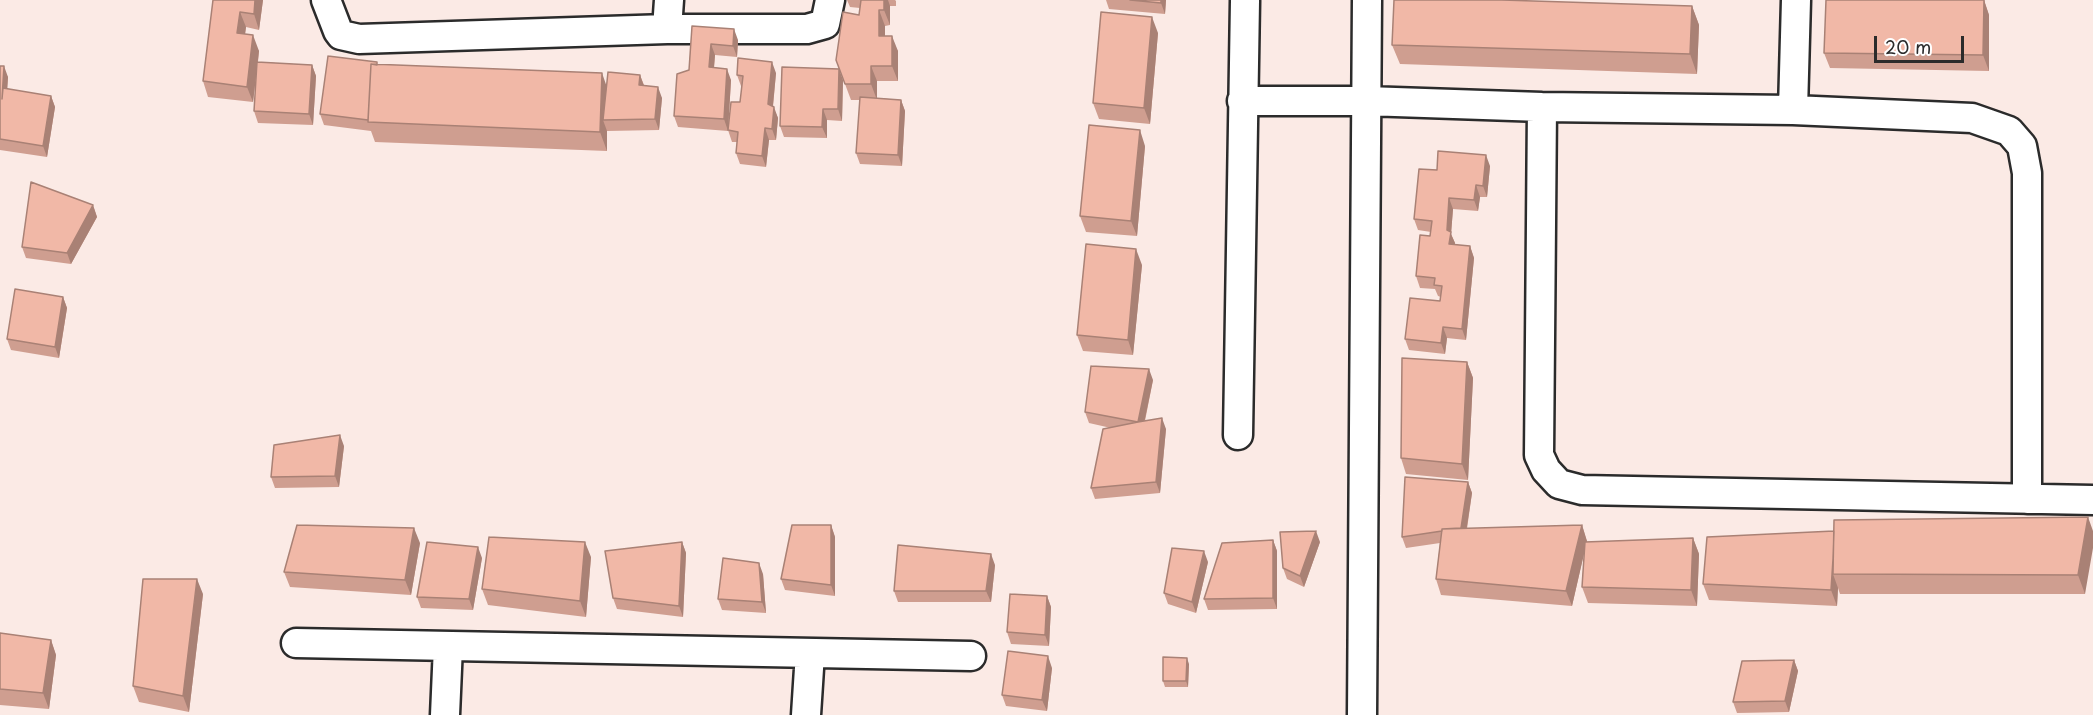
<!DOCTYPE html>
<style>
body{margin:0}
#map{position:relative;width:2093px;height:715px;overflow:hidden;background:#fbeae5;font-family:"Playpen Sans",sans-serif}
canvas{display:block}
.scale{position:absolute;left:1874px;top:36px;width:90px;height:27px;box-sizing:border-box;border:3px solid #2b2b2b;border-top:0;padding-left:8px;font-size:18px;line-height:21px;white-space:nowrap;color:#2b2b2b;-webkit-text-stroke:4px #fff;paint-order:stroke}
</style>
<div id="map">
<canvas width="2093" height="715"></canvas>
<div class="scale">20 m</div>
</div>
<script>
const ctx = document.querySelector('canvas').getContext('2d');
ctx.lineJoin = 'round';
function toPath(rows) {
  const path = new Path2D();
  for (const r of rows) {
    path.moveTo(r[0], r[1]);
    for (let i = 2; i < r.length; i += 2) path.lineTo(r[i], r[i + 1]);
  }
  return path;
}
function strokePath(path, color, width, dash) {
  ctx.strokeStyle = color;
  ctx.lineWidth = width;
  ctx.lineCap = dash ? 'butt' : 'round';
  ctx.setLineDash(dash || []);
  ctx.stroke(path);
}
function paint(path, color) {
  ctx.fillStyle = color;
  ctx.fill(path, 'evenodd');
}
const street = toPath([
 [326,0,338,31,341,35,359,39,667,29,807,29,825,24,830,0],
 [667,29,669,0],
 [1242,101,1366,101,1542,107,1793,110,1972,118,2009,131,2022,146,2027,173,2027,499],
 [1542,107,1539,455,1546,470,1559,484,1582,490,2093,500],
 [1793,110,1796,0],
 [1238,435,1245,1],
 [296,643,971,656],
 [445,715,448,646],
 [806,715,810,653],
 [1362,715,1367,0]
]);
const wall = toPath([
 [213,0,263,0,259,30,246,27,245,34,259,51,258,62,312,65,316,76,313,125,258,123,254,111,257,68,253,102,208,97,203,81],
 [847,0,895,0,896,1,896,6,890,6,890,25,885,26,885,36,898,51,898,81,877,81,877,98,901,100,905,111,902,166,860,164,856,153,860,100,851,100,836,60,859,15,860,8,850,7],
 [1106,0,1166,0,1165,14,1109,9],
 [1984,0,1989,15,1989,71,1830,68,1824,53],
 [1692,6,1699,25,1697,74,1400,64,1392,45],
 [692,26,738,40,737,57,715,55,714,68,731,80,728,131,678,127,674,116,689,70],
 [1158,33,1150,124,1099,119,1093,103],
 [378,65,607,86,640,75,644,85,662,98,659,130,607,131,607,151,375,142,371,131,324,125,320,114],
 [0,66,8,77,7,89,51,96,55,107,47,157,0,150],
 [776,73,773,107,778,118,776,140,769,140,766,167,740,164,736,153,737,142,732,142,728,130,740,102,742,87,741,86,737,75],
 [843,80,842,121,827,120,827,138,784,137,780,126],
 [1145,146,1137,236,1086,232,1080,216],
 [1490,166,1487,197,1480,197,1478,211,1453,209,1451,234,1455,243,1454,245,1470,246,1474,258,1466,340,1447,338,1445,354,1409,350,1405,339,1440,301,1441,297,1438,296,1435,289,1420,288,1416,276,1430,236,1431,232,1418,230,1414,219,1437,170],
 [93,205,97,217,71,264,26,258,22,247],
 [1142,265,1133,355,1083,351,1077,335],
 [63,297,67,308,59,358,11,350,7,339],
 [1467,362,1473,378,1468,480,1406,474,1401,458],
 [1153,380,1145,421,1166,429,1160,493,1095,499,1091,488,1111,428,1089,423,1085,412],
 [344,446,339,487,275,488,271,477],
 [1468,482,1472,493,1467,529,1582,525,1587,542,1693,538,1699,554,1697,606,1588,603,1582,587,1584,553,1572,606,1441,595,1436,579,1440,543,1406,548,1402,537],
 [2088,517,2085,594,1840,594,1838,588,1837,606,1709,600,1703,584,1834,531],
 [831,525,835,537,835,596,785,590,781,579],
 [1273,540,1277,551,1277,609,1208,610,1204,599],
 [682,542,686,553,683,617,617,609,613,598],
 [1320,542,1304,587,1287,579,1283,568],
 [420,543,411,595,290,587,284,572],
 [591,557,586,617,488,605,482,589],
 [482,558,473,610,421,608,417,597],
 [1208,562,1196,613,1168,604,1164,593],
 [995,565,991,602,898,602,894,591],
 [763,574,766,613,722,610,718,599],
 [203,594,189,712,139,702,133,686],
 [1047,596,1051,607,1049,646,1011,644,1007,632],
 [0,633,51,640,56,655,49,709,0,705],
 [1794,660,1798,671,1789,712,1737,713,1733,702],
 [1189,664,1188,687,1165,687,1163,681],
 [1052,668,1047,711,1006,706,1002,695]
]);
const shadedWall = toPath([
 [255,0,263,0,259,30,254,14],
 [884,0,888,0,890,6,890,25,884,10],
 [1161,0,1166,0,1165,14,1161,3],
 [1984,0,1989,15,1989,71,1983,55],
 [1692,6,1699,25,1697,74,1690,54],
 [879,10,885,26,885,52,879,36],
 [240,12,246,27,243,49,237,33],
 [1152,17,1158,33,1150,124,1144,108],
 [734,29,738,40,737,57,733,46],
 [253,35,259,51,253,102,247,87],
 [892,36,898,51,898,81,892,66],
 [711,44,715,55,713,78,709,67],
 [772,62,776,73,772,115,768,104],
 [312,65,316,76,313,125,309,114],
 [4,66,8,77,6,110,2,99],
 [871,66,877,81,877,100,871,84],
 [727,69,731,80,728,131,724,119],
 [839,69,843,80,842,121,838,109],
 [602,73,609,93,603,120,607,131,607,151,600,132],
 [640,75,644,86,639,85],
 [658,87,662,98,659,130,655,119],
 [51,96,55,107,47,157,43,146],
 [901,100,905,111,902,166,898,155],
 [774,107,778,118,776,140,772,129],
 [823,109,827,120,827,138,822,127],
 [765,128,769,140,766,167,762,156],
 [1140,130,1145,146,1137,236,1131,221],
 [1486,155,1490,166,1487,197,1483,186],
 [1476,185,1480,197,1478,211,1474,200],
 [1449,198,1453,209,1451,234,1455,243,1453,255,1449,244,1447,230],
 [93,205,97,217,71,264,67,253],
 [1470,246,1474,258,1466,340,1462,329],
 [1136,249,1142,265,1133,355,1128,340],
 [63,297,67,308,59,358,55,347],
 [1443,327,1447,338,1445,354,1441,343],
 [1467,362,1473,378,1468,480,1462,464],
 [1149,369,1153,380,1142,433,1138,422],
 [1162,418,1166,429,1160,493,1156,482],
 [340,435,344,446,339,487,335,476],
 [1468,482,1472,493,1465,539,1461,528],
 [2088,517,2093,531,2093,548,2085,594,2078,575],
 [831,525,835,537,835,596,831,585],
 [1582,525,1587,541,1572,606,1566,591],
 [414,528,420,543,411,595,405,580],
 [1316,531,1320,542,1304,587,1300,576],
 [1836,531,1833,574,1838,588,1837,606,1831,590],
 [1693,538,1699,554,1697,606,1691,590],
 [1273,540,1277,551,1277,609,1273,598],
 [585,542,591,557,586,617,580,601],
 [682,542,686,553,683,617,679,606],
 [478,547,482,558,473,610,469,599],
 [1204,551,1208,562,1196,613,1192,602],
 [991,554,995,565,991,602,986,591],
 [759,563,763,574,766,613,762,602],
 [197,579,203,594,189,712,183,696],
 [1047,596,1051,607,1049,646,1045,635],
 [51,640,56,655,49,709,43,693],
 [1048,656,1052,668,1047,711,1042,700],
 [1187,658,1189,664,1188,687,1186,681],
 [1794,660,1798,671,1789,712,1785,701]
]);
const building = toPath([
 [213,0,255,0,254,14,240,12,237,33,253,35,247,87,203,81,213,0],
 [861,0,884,0,884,10,879,10,879,36,892,36,892,66,871,66,871,84,845,84,836,60,843,12,859,15,861,0],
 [1130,0,1161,0,1161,3,1130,0],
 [1394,0,1502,0,1692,6,1690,54,1392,45,1394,0],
 [1826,0,1984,0,1983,55,1824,53,1826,0],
 [1101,12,1152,17,1144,108,1093,103,1101,12],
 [692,26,734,29,733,46,711,44,709,67,727,69,724,119,674,116,677,74,689,70,692,26],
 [328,56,377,62,377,65,371,64,368,120,320,114,328,56],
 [738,58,772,62,768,104,774,107,772,129,765,128,762,156,736,153,738,132,728,130,731,102,740,102,743,76,737,75,738,58],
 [257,62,312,65,309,114,254,111,257,62],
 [371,64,602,73,600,132,368,122,371,64],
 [0,66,4,66,2,99,3,88,51,96,43,146,0,139,0,66],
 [782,67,839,69,838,109,823,109,822,127,780,126,782,67],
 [608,72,640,75,639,85,658,87,655,119,603,120,608,72],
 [860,97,901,100,898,155,856,153,860,97],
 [1089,125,1140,130,1131,221,1080,216,1089,125],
 [1438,151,1486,155,1483,186,1476,185,1474,200,1449,198,1447,230,1451,232,1449,244,1470,246,1462,329,1443,327,1441,343,1405,339,1410,298,1440,301,1442,286,1434,285,1435,278,1416,276,1420,235,1430,236,1432,221,1414,219,1419,169,1437,170,1438,151],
 [31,182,93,205,67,253,22,247,31,182],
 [1086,244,1136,249,1128,340,1077,335,1086,244],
 [15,289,63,297,55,347,7,339,15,289],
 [1402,358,1467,362,1462,464,1401,458,1402,358],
 [1091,366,1149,369,1138,422,1162,418,1156,482,1091,488,1103,429,1138,422,1085,412,1091,366],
 [340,435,335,476,271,477,274,445,340,435],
 [1405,477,1468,482,1461,528,1442,529,1442,531,1402,537,1405,477],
 [2088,517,2078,575,1833,574,1834,520,2088,517],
 [297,525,414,528,405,580,284,572,297,525],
 [792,525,831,525,831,585,781,579,792,525],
 [1582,525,1566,591,1436,579,1442,529,1582,525],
 [1316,531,1300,576,1283,568,1280,532,1316,531],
 [1834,531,1833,559,1831,590,1703,584,1707,537,1834,531],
 [489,537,585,542,580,601,482,589,489,537],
 [1693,538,1691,590,1582,587,1585,542,1693,538],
 [1273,540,1273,598,1204,599,1222,543,1273,540],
 [427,542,478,547,469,599,417,597,427,542],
 [682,542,679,606,613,598,605,551,682,542],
 [898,545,991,554,986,591,894,591,898,545],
 [1172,548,1204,551,1192,602,1164,593,1172,548],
 [723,558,759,563,762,602,718,599,723,558],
 [143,579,197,579,183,696,133,686,143,579],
 [1010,594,1047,596,1045,635,1007,632,1010,594],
 [0,633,51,640,43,693,0,689,0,633],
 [1008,651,1048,656,1042,700,1002,695,1008,651],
 [1163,657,1187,658,1186,681,1163,681,1163,657],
 [1794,660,1785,701,1733,702,1742,661,1794,660]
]);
strokePath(street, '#2b2b2b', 33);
strokePath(street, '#fff', 28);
paint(wall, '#cf9e90');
paint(shadedWall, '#a98175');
paint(building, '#f1b8a7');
strokePath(building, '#a98175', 1.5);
</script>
